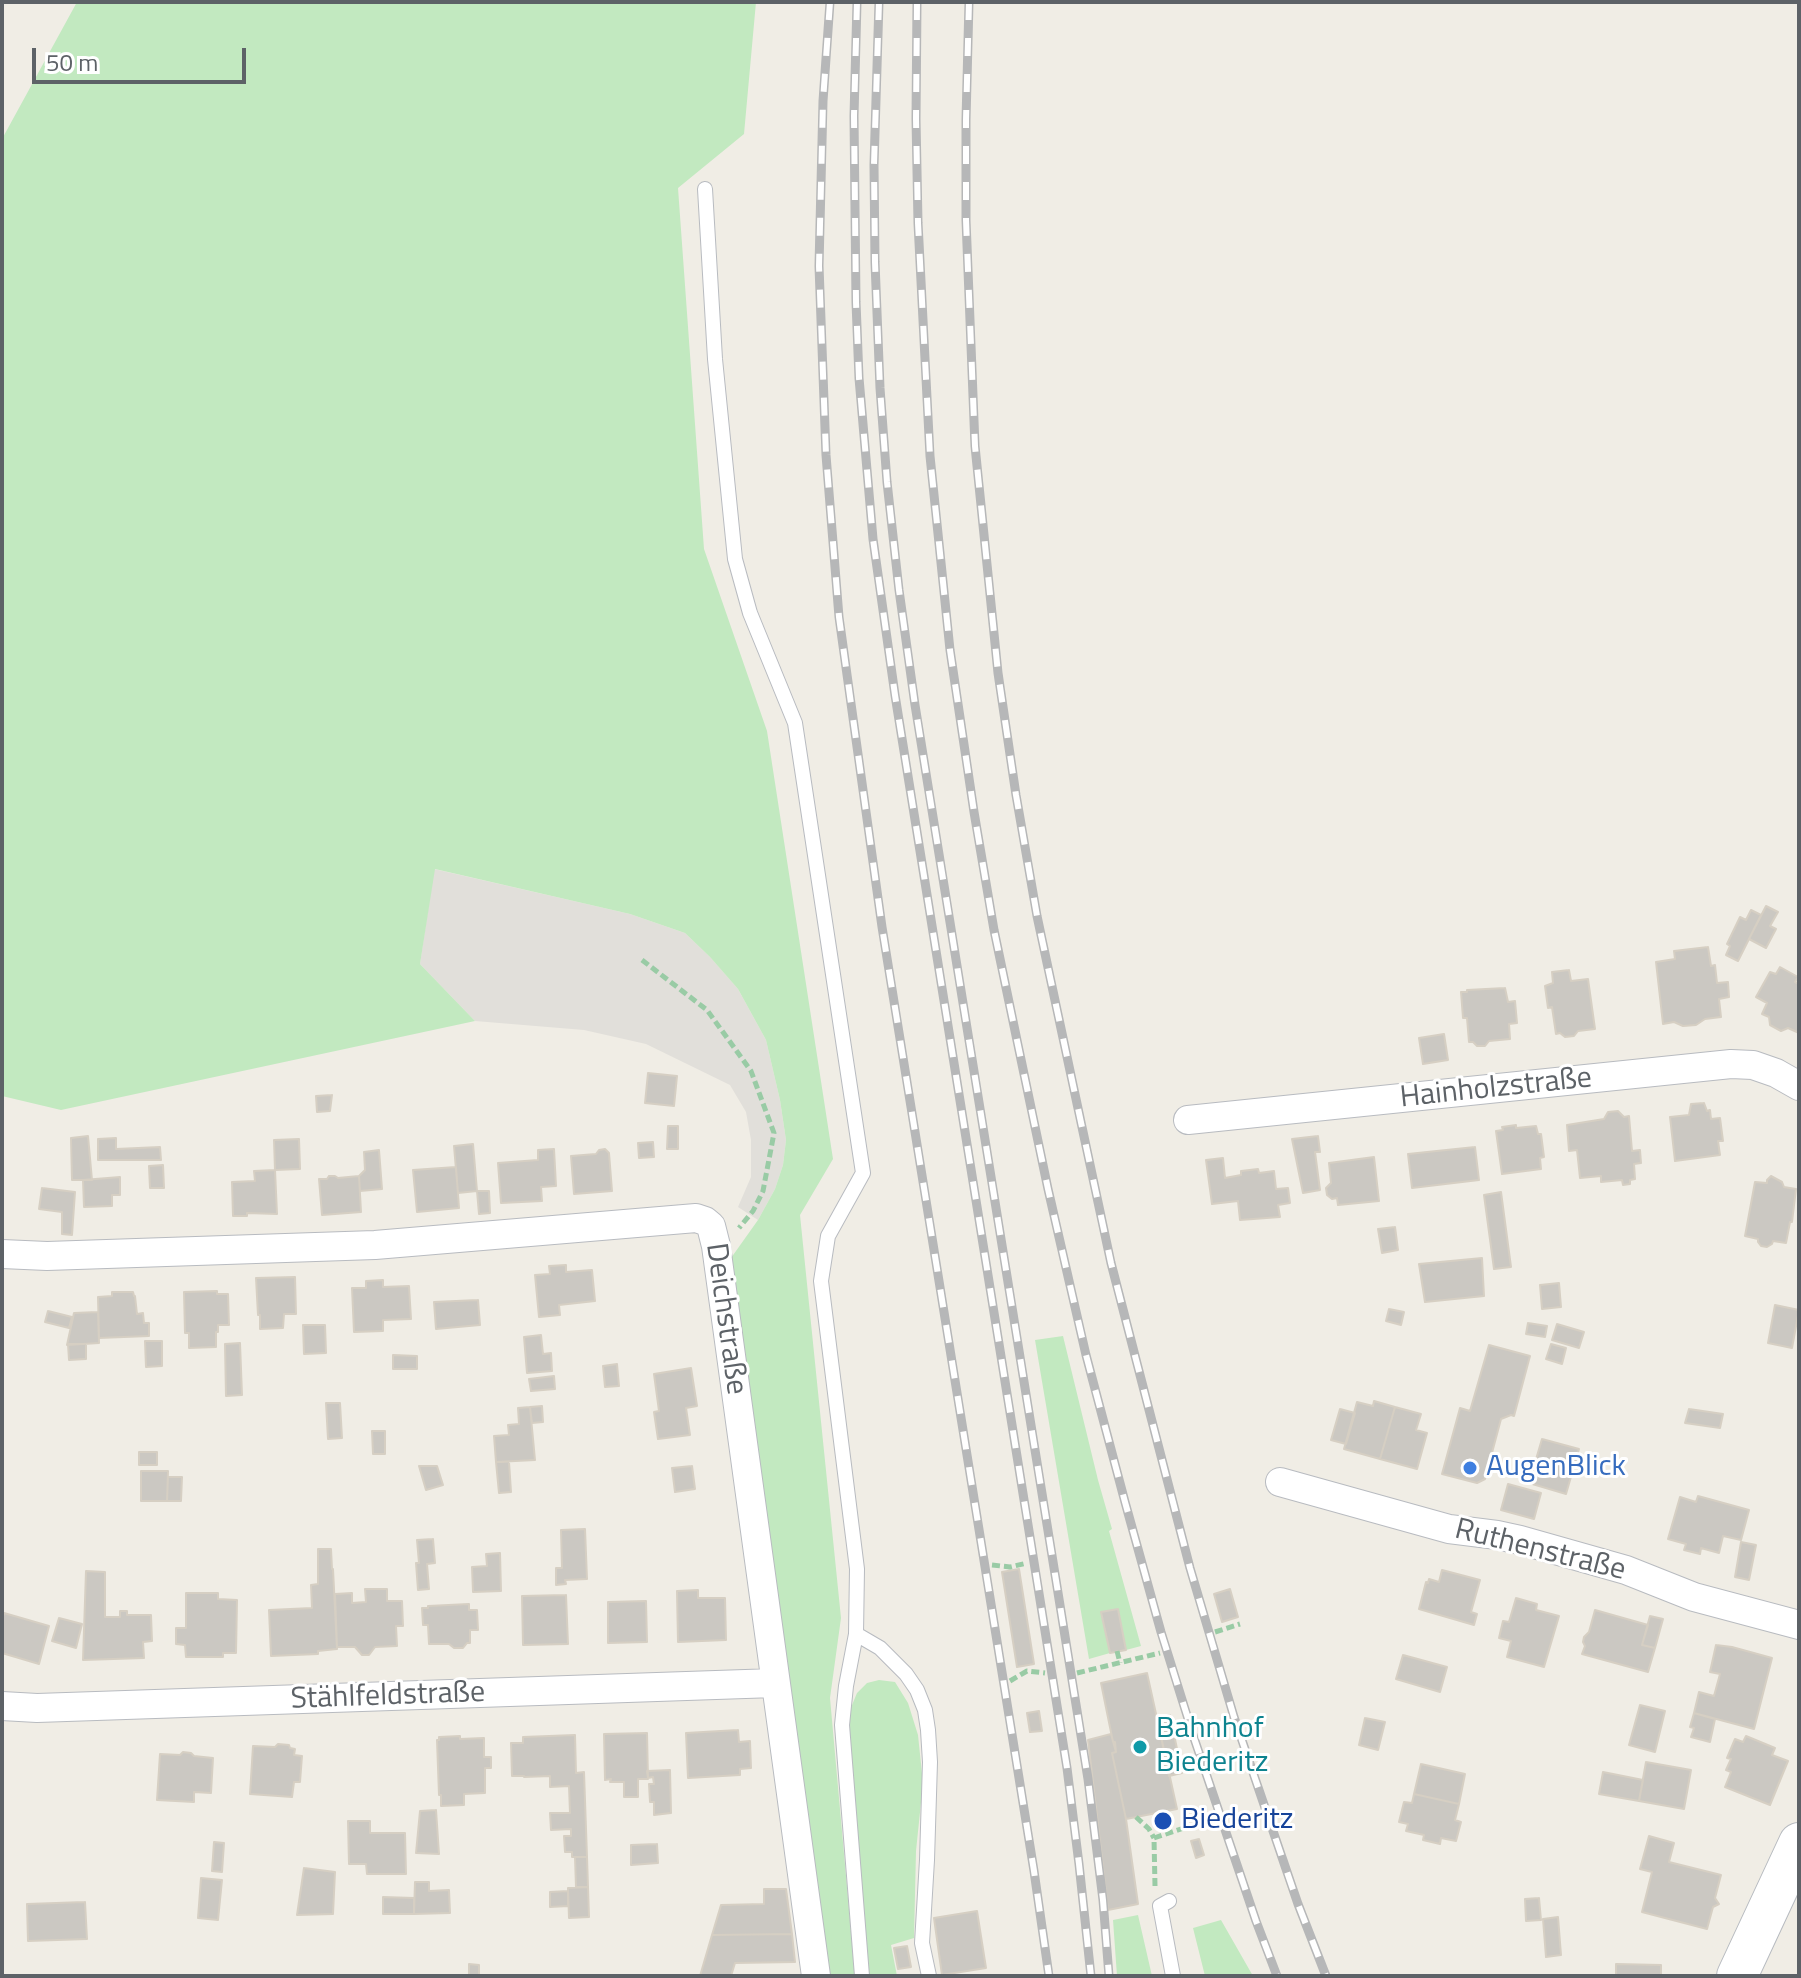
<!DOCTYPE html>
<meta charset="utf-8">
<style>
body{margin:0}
#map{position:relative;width:1801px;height:1978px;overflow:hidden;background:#f0ede5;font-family:"Titillium Web",sans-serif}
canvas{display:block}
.frame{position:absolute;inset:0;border:4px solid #5d6267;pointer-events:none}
.scale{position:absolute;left:32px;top:48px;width:214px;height:36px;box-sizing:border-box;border:4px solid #5d6267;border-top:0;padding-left:10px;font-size:24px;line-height:28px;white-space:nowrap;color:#5d6267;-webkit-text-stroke:6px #fff;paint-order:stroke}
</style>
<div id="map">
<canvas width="1801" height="1978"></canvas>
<div class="frame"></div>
<div class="scale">50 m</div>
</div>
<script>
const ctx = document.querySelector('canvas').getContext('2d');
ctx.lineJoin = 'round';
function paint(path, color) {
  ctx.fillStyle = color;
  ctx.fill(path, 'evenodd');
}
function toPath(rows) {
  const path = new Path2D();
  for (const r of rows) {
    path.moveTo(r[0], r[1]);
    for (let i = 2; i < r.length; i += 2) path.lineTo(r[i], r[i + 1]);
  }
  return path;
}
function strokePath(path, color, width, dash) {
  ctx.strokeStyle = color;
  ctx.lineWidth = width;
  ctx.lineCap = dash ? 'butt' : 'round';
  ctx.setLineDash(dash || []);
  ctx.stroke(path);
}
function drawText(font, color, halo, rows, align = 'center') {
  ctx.font = font + ' "Titillium Web",sans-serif';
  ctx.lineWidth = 6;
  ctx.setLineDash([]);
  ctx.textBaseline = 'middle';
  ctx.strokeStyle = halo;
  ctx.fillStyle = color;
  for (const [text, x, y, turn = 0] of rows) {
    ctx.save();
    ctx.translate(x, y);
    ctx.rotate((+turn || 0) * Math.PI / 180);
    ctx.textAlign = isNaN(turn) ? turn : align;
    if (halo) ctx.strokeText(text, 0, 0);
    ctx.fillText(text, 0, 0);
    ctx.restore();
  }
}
const industrial = toPath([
 [434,869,630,914,685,933,710,957,738,989,766,1040,780,1100,786,1140,783,1165,775,1189,758,1220,738,1207,751,1177,751,1140,746,1112,730,1085,646,1044,584,1030,475,1021,420,964]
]);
const green = toPath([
 [77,2,756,2,744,134,678,188,704,549,767,731,833,1159,800,1215,841,1618,830,1698,855,1976,828,1976,731,1258,758,1220,775,1189,783,1165,786,1140,780,1100,766,1040,738,989,710,957,685,933,630,914,435,869,420,964,475,1021,61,1110,2,1096,2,139],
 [1063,1336,1098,1480,1112,1529,1109,1531,1141,1646,1126,1650,1118,1609,1101,1612,1110,1653,1089,1659,1035,1340],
 [879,1680,895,1682,908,1703,918,1735,923,1783,916,1851,914,1938,891,1945,897,1976,867,1976,847,1732,850,1710,857,1693,867,1683],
 [1138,1915,1152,1976,1117,1976,1113,1920],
 [1221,1920,1253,1976,1205,1976,1193,1928]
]);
const building = toPath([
 [1766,906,1778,912,1770,926,1776,929,1766,948,1749,939,1766,906],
 [1751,910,1761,915,1738,961,1726,955,1730,946,1727,944,1740,917,1746,920,1751,910],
 [1708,947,1711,966,1715,965,1717,983,1728,982,1729,997,1719,999,1721,1017,1705,1019,1696,1025,1683,1026,1674,1022,1663,1024,1656,962,1675,959,1674,951,1708,947],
 [1780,967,1798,977,1795,982,1799,984,1799,1033,1788,1028,1781,1031,1770,1025,1769,1017,1762,1014,1767,1003,1756,997,1770,972,1776,974,1780,967],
 [1569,970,1571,981,1588,979,1595,1029,1578,1031,1574,1036,1565,1037,1560,1033,1556,1034,1552,1007,1548,1008,1545,986,1553,983,1552,972,1569,970],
 [1505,988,1508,1002,1515,1001,1517,1023,1509,1024,1510,1039,1489,1041,1485,1046,1477,1046,1473,1042,1469,1042,1467,1018,1463,1018,1461,992,1467,992,1467,990,1505,988],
 [1444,1034,1448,1060,1423,1064,1419,1038,1444,1034],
 [648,1073,677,1076,674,1106,645,1103,648,1073],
 [332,1095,330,1111,317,1112,316,1096,332,1095],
 [1704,1103,1707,1111,1710,1110,1711,1119,1720,1118,1723,1141,1718,1141,1720,1155,1675,1161,1670,1117,1689,1115,1691,1104,1704,1103],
 [1618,1111,1624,1117,1629,1116,1632,1151,1640,1150,1641,1163,1634,1164,1635,1179,1630,1180,1630,1184,1623,1185,1622,1180,1601,1182,1601,1176,1580,1178,1577,1150,1569,1151,1567,1125,1604,1119,1608,1112,1618,1111],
 [1516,1125,1516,1128,1536,1126,1538,1134,1541,1134,1544,1157,1540,1158,1541,1169,1502,1174,1496,1131,1503,1130,1502,1127,1516,1125],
 [668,1126,678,1126,678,1149,667,1149,668,1126],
 [88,1136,92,1180,72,1180,71,1138,88,1136],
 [1318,1136,1320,1152,1315,1152,1320,1190,1303,1193,1292,1139,1318,1136],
 [116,1138,116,1149,160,1147,161,1160,98,1160,98,1139,116,1138],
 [299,1139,300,1169,275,1170,274,1140,299,1139],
 [653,1142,654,1157,639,1158,638,1143,653,1142],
 [473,1144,477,1191,458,1193,454,1146,473,1144],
 [1475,1147,1479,1180,1412,1188,1408,1154,1475,1147],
 [554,1149,556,1186,541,1187,542,1201,501,1203,498,1163,538,1160,538,1150,554,1149],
 [605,1149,609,1153,612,1191,574,1194,571,1156,596,1154,599,1150,605,1149],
 [379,1150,382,1189,360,1191,359,1176,365,1170,364,1152,379,1150],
 [1374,1157,1379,1201,1338,1205,1337,1198,1332,1199,1327,1195,1326,1188,1331,1183,1329,1163,1374,1157],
 [1223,1158,1225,1178,1241,1175,1241,1171,1258,1169,1259,1173,1274,1171,1276,1189,1288,1188,1290,1203,1278,1205,1280,1217,1240,1220,1238,1201,1212,1204,1206,1160,1223,1158],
 [163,1165,164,1188,150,1188,149,1166,163,1165],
 [456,1167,459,1208,417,1212,413,1170,456,1167],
 [275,1170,277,1214,247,1213,247,1216,233,1216,232,1182,255,1181,254,1171,275,1170],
 [329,1176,335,1176,338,1178,359,1176,361,1212,322,1215,319,1179,327,1179,329,1176],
 [1771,1176,1782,1182,1784,1187,1796,1189,1792,1222,1790,1222,1786,1243,1773,1241,1772,1244,1767,1247,1761,1246,1758,1242,1758,1239,1745,1236,1755,1182,1767,1183,1767,1180,1771,1176],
 [120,1177,120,1195,112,1195,112,1206,84,1207,83,1180,120,1177],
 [42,1188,75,1192,72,1235,62,1234,62,1212,39,1209,42,1188],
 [477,1191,489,1191,490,1213,479,1214,477,1191],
 [1501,1192,1511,1267,1494,1269,1484,1195,1501,1192],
 [1395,1227,1398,1250,1382,1253,1378,1229,1395,1227],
 [1482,1258,1484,1296,1425,1302,1419,1264,1482,1258],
 [566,1265,566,1272,592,1270,595,1301,559,1305,560,1315,539,1317,535,1275,550,1274,549,1266,566,1265],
 [295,1277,296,1314,284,1314,283,1328,260,1329,260,1315,258,1315,256,1278,295,1277],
 [383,1280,383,1287,409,1286,411,1319,383,1320,383,1331,354,1332,352,1288,366,1288,366,1281,383,1280],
 [1559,1283,1561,1307,1542,1309,1540,1285,1559,1283],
 [217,1291,217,1294,228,1294,229,1325,218,1325,218,1332,216,1332,216,1347,189,1348,189,1333,185,1333,184,1292,217,1291],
 [112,1292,133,1292,134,1296,135,1296,137,1314,143,1313,144,1323,149,1323,149,1336,99,1338,98,1297,112,1296,112,1292],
 [478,1300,480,1325,436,1329,434,1302,478,1300],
 [1775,1305,1799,1310,1792,1348,1768,1343,1775,1305],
 [1389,1309,1404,1312,1401,1325,1386,1321,1389,1309],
 [48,1311,72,1317,69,1328,45,1322,48,1311],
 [98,1312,99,1343,67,1345,74,1313,98,1312],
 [1528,1323,1547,1326,1545,1337,1526,1334,1528,1323],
 [1557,1324,1584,1332,1579,1348,1552,1340,1557,1324],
 [303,1325,325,1325,326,1353,304,1354,303,1325],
 [541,1335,543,1354,551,1353,552,1371,527,1373,524,1337,541,1335],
 [145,1341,162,1341,162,1366,146,1367,145,1341],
 [240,1343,242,1395,226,1396,225,1344,240,1343],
 [68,1344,86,1344,86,1359,69,1360,68,1344],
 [1551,1344,1566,1348,1562,1364,1546,1359,1551,1344],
 [1489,1345,1530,1356,1514,1416,1511,1415,1501,1419,1485,1479,1477,1483,1442,1474,1460,1408,1470,1411,1489,1345],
 [393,1355,417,1356,417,1369,393,1369,393,1355],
 [617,1364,619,1386,605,1387,603,1366,617,1364],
 [691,1368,697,1406,686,1408,690,1435,658,1439,654,1412,659,1411,654,1374,691,1368],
 [554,1376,555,1389,531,1391,529,1379,554,1376],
 [1374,1401,1395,1407,1380,1459,1344,1449,1357,1402,1373,1406,1374,1401],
 [326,1403,340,1403,342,1438,328,1439,326,1403],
 [542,1406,543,1422,532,1423,530,1407,542,1406],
 [530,1407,535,1460,496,1462,494,1436,509,1435,508,1425,519,1424,518,1408,530,1407],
 [1395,1407,1421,1414,1416,1430,1427,1433,1417,1469,1380,1459,1395,1407],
 [1340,1409,1355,1413,1346,1444,1331,1440,1340,1409],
 [1689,1409,1723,1414,1720,1428,1685,1423,1689,1409],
 [372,1431,385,1431,385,1454,373,1454,372,1431],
 [1542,1439,1579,1449,1566,1494,1529,1483,1542,1439],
 [139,1452,157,1452,157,1465,139,1465,139,1452],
 [496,1462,509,1462,511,1492,499,1493,496,1462],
 [419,1466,437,1466,443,1485,426,1490,419,1466],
 [692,1466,695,1489,675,1492,672,1468,692,1466],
 [141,1471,168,1471,167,1501,141,1501,141,1471],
 [168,1477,182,1477,181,1501,167,1501,168,1477],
 [1508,1484,1541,1493,1534,1519,1501,1510,1508,1484],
 [1698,1496,1749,1510,1741,1540,1723,1536,1719,1553,1701,1548,1700,1554,1684,1550,1686,1544,1668,1539,1680,1497,1696,1502,1698,1496],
 [585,1529,587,1579,565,1580,566,1584,556,1585,556,1568,562,1568,561,1530,585,1529],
 [433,1539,435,1563,427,1564,429,1589,418,1590,416,1563,419,1563,417,1540,433,1539],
 [1741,1542,1756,1545,1749,1580,1735,1577,1741,1542],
 [318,1549,331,1549,332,1569,333,1569,337,1649,318,1651,318,1654,271,1656,269,1610,312,1608,311,1585,318,1584,318,1549],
 [500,1553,501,1591,473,1592,472,1567,487,1566,486,1554,500,1553],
 [1019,1569,1034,1664,1017,1667,1002,1572,1019,1569],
 [1442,1570,1480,1580,1471,1612,1477,1614,1474,1625,1419,1609,1426,1582,1428,1583,1429,1579,1439,1582,1442,1570],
 [86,1571,105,1572,105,1617,120,1617,120,1611,127,1611,127,1615,151,1615,152,1641,143,1642,144,1658,83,1660,86,1571],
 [365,1589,387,1589,387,1601,402,1601,403,1626,396,1626,397,1646,375,1647,369,1655,362,1655,355,1647,337,1647,335,1594,352,1593,352,1603,366,1602,365,1589],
 [1230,1589,1238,1617,1222,1622,1214,1594,1230,1589],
 [698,1590,698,1598,725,1598,726,1640,678,1642,677,1591,698,1590],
 [186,1593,218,1593,218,1599,237,1600,236,1653,223,1653,223,1657,186,1657,185,1645,176,1644,176,1628,186,1628,186,1593],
 [566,1595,568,1644,523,1645,522,1596,566,1595],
 [1516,1598,1537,1604,1536,1610,1559,1616,1544,1667,1507,1657,1511,1641,1499,1638,1503,1621,1509,1622,1516,1598],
 [646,1601,647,1642,608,1643,608,1602,646,1601],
 [469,1604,469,1610,477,1610,478,1630,470,1630,470,1643,467,1643,463,1648,454,1648,449,1644,429,1644,428,1625,423,1625,422,1608,428,1608,428,1606,469,1604],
 [1118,1609,1126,1650,1110,1653,1101,1612,1118,1609],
 [1595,1610,1648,1625,1642,1645,1655,1648,1648,1672,1582,1654,1585,1646,1583,1642,1584,1637,1589,1632,1595,1610],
 [4,1613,49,1626,39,1664,2,1653,2,1620,4,1613],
 [1650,1616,1663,1619,1655,1648,1642,1645,1650,1616],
 [59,1618,82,1624,76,1648,52,1641,59,1618],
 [1716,1645,1732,1647,1772,1658,1754,1729,1694,1713,1699,1692,1714,1696,1720,1674,1710,1672,1716,1645],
 [1403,1655,1447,1667,1440,1692,1396,1679,1403,1655],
 [1147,1673,1177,1809,1126,1819,1112,1753,1116,1752,1115,1742,1113,1742,1101,1683,1147,1673],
 [1640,1705,1665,1711,1655,1752,1629,1745,1640,1705],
 [1039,1711,1042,1731,1030,1732,1027,1713,1039,1711],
 [1694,1713,1715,1719,1710,1742,1691,1737,1694,1728,1690,1727,1694,1713],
 [1170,1715,1182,1773,1169,1776,1157,1717,1170,1715],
 [1365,1718,1385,1722,1378,1750,1359,1745,1365,1718],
 [738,1730,739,1742,750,1741,751,1768,740,1769,740,1775,688,1778,686,1733,738,1730],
 [647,1733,648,1779,638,1779,638,1797,624,1797,624,1782,610,1782,611,1779,605,1780,604,1734,647,1733],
 [1111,1734,1116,1752,1112,1753,1126,1819,1138,1904,1108,1910,1088,1740,1111,1734],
 [575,1735,576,1773,584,1772,587,1857,572,1857,572,1852,565,1852,564,1836,571,1836,571,1829,551,1830,550,1813,570,1813,569,1786,550,1787,550,1776,524,1777,524,1776,512,1776,511,1743,523,1743,523,1737,575,1735],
 [460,1736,460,1739,484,1738,484,1757,491,1757,491,1768,485,1768,485,1793,464,1794,464,1805,441,1806,441,1795,439,1795,437,1740,439,1740,439,1737,460,1736],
 [1746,1736,1775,1748,1772,1755,1788,1761,1770,1805,1725,1787,1731,1772,1726,1770,1731,1759,1727,1758,1735,1739,1743,1742,1746,1736],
 [278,1744,289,1745,290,1748,295,1749,294,1755,302,1756,300,1782,294,1782,292,1797,250,1794,253,1746,275,1747,278,1744],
 [183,1752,191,1753,194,1756,213,1758,211,1793,194,1792,194,1802,157,1800,160,1754,180,1755,183,1752],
 [1646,1762,1691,1770,1684,1809,1639,1801,1646,1762],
 [1421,1764,1465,1774,1459,1804,1414,1794,1421,1764],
 [670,1770,671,1813,654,1815,654,1802,650,1802,649,1784,654,1784,653,1777,648,1778,647,1771,670,1770],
 [1603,1772,1643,1780,1639,1801,1599,1794,1603,1772],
 [1414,1794,1459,1804,1455,1820,1461,1822,1456,1841,1441,1838,1440,1844,1423,1840,1424,1835,1406,1831,1408,1824,1399,1822,1404,1802,1412,1803,1414,1794],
 [436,1810,439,1854,416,1853,420,1811,436,1810],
 [348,1821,370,1821,370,1833,405,1833,406,1874,367,1874,366,1864,349,1864,348,1821],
 [1649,1836,1674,1843,1669,1862,1721,1875,1715,1898,1719,1904,1713,1907,1707,1929,1642,1912,1652,1872,1640,1869,1649,1836],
 [1199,1839,1204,1855,1196,1858,1191,1841,1199,1839],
 [214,1842,224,1843,222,1872,212,1871,214,1842],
 [657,1844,658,1863,631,1865,631,1845,657,1844],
 [575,1857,587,1857,588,1887,576,1887,575,1857],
 [304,1868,335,1872,333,1914,297,1915,304,1868],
 [201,1878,222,1880,218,1920,198,1918,201,1878],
 [415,1882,429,1882,429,1891,449,1890,450,1913,414,1914,415,1882],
 [588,1887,589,1917,569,1918,568,1888,588,1887],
 [764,1889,786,1889,792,1934,712,1935,721,1905,764,1904,764,1889],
 [568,1891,568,1906,550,1907,550,1892,568,1891],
 [383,1897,414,1898,414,1914,383,1914,383,1897],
 [1539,1898,1541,1920,1526,1921,1525,1899,1539,1898],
 [85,1902,87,1939,28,1941,27,1904,85,1902],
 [977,1911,986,1968,942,1975,934,1918,977,1911],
 [1558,1917,1561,1955,1546,1957,1543,1919,1558,1917],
 [792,1934,795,1962,735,1963,731,1976,700,1976,712,1935,792,1934],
 [907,1946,911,1967,898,1969,894,1948,907,1946],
 [469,1964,479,1965,479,1976,469,1976,469,1964],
 [1616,1964,1661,1965,1661,1976,1616,1976,1616,1964]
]);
const path = toPath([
 [642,960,707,1010,751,1071,774,1133,763,1191,753,1211,739,1228],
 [992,1565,1010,1567,1027,1563],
 [1215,1632,1240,1624],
 [1117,1651,1120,1663],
 [1077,1673,1160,1653],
 [1010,1681,1027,1671,1045,1673],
 [1136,1817,1149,1829,1154,1838],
 [1155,1886,1154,1838,1184,1828]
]);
const lane = toPath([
 [705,189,715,359,735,559,750,613,795,723,863,1173,828,1236,821,1281,857,1569,856,1634,846,1686,842,1725,862,1976],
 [856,1634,880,1648,906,1674,917,1690,925,1710,928,1730,930,1762,927,1860,922,1943,929,1976],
 [1169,1901,1160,1906,1173,1976]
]);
const street = toPath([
 [1188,1120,1731,1064,1753,1065,1776,1073,1799,1086],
 [2,1254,47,1256,375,1245,696,1218,705,1221,711,1226,716,1246,816,1976],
 [1280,1482,1449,1529,1497,1535,1520,1540,1626,1570,1694,1597,1799,1625],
 [2,1706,37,1708,775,1683]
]);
const secondary = toPath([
 [1737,1976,1799,1843]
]);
const rail = toPath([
 [830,2,823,101,819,266,826,455,839,617,882,927,1034,1871,1049,1976],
 [857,2,854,116,856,302,859,378,873,539,895,695,1067,1768,1079,1864,1091,1976],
 [879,2,874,165,875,262,880,388,887,482,899,590,915,705,1088,1779,1103,1900,1109,1976],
 [917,2,916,119,918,223,930,456,950,650,974,812,994,930,1048,1189,1086,1355,1125,1502,1161,1632,1194,1738,1256,1921,1277,1976],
 [969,2,966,120,966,220,975,446,998,673,1016,795,1037,916,1111,1263,1190,1568,1234,1717,1298,1904,1326,1976]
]);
const markers = [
 [1470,1468,8,"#3f7fe0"],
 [1140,1747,8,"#0f9aa8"],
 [1163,1821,10,"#1a4fb4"]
];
const streetNames = [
 ["Hainholzstraße",1496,1089,-6],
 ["Deichstraße",725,1319,82],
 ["Ruthenstraße",1540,1551,14],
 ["Stählfeldstraße",388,1697,-2]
];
const shopNames = [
 ["AugenBlick",1486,1468]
];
const cultureNames = [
 ["Bahnhof",1156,1730],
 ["Biederitz",1156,1764]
];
const transitNames = [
 ["Biederitz",1181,1821]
];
paint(industrial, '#e1dfda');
paint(green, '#c2e9c0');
paint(building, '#cbc8c2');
strokePath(building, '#d6cfc3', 2);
strokePath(lane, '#b8bbc0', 16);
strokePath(street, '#b8bbc0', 30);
strokePath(secondary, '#b7bbc0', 42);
strokePath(path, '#99cba5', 5, [8, 4]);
strokePath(lane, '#fff', 14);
strokePath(street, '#fff', 28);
strokePath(secondary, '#fff', 40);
strokePath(rail, '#b6b7b8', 9);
strokePath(rail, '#fff', 6, [18]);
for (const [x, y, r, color] of markers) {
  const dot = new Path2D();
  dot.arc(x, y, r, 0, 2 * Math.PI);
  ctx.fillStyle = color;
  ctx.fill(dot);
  strokePath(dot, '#fff', 3);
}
drawText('30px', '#5d6267', '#fff', streetNames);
drawText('30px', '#366cbe', '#fff', shopNames, 'left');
drawText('30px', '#0d838f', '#fff', cultureNames, 'left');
drawText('30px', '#164399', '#fff', transitNames, 'left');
</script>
